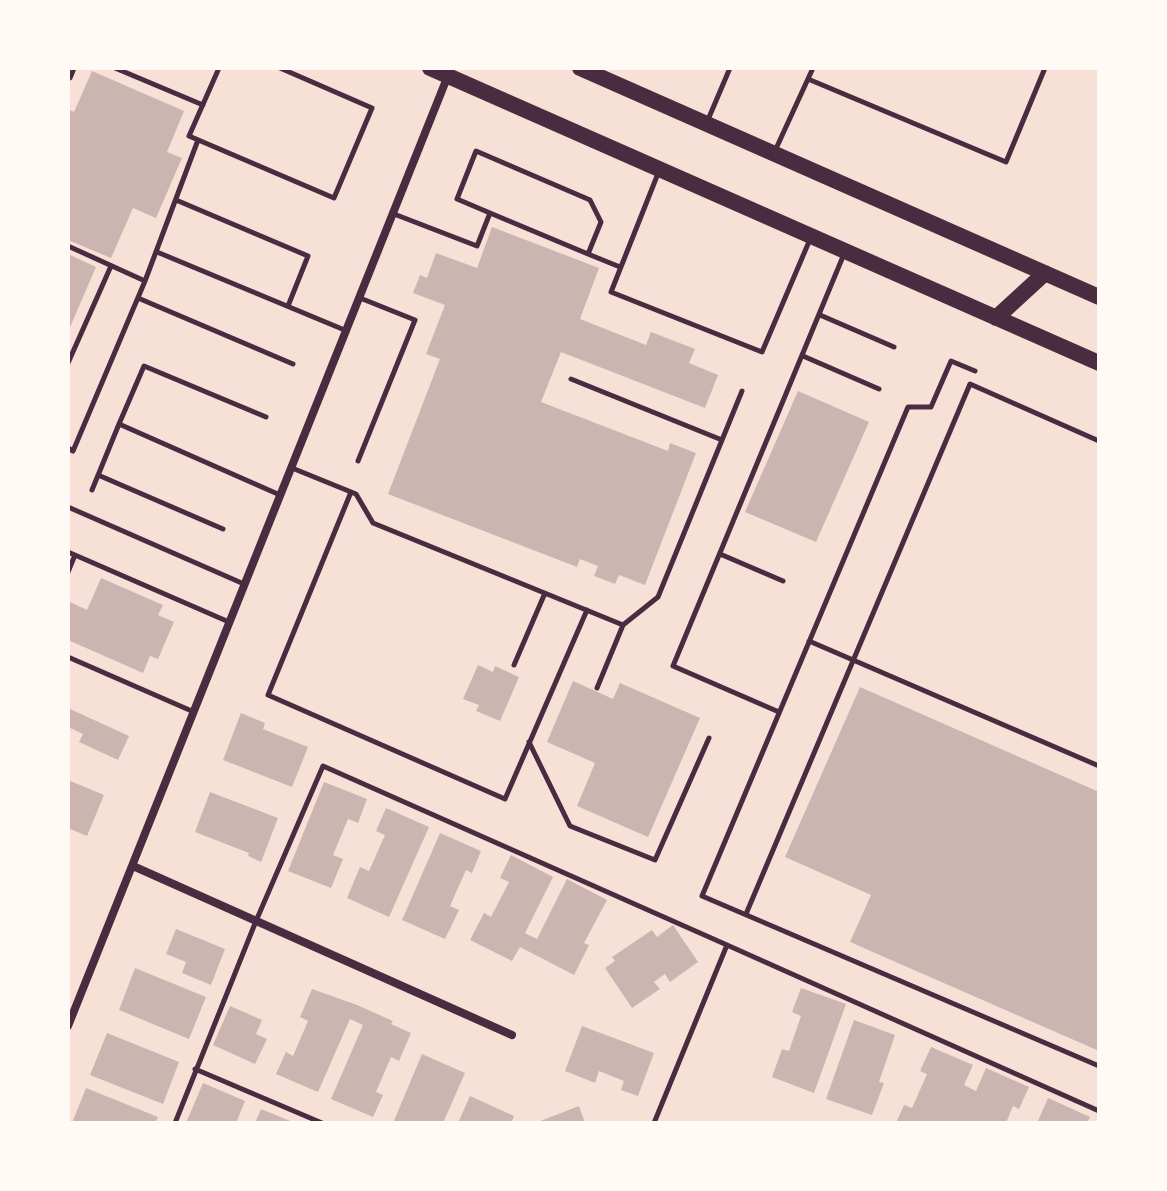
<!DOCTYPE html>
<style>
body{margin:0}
#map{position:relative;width:1167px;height:1191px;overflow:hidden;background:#f7e1d7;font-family:"Asap Condensed",sans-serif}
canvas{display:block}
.frame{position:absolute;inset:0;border:70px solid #fffaf5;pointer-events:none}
</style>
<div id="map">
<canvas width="1167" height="1191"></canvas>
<div class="frame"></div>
</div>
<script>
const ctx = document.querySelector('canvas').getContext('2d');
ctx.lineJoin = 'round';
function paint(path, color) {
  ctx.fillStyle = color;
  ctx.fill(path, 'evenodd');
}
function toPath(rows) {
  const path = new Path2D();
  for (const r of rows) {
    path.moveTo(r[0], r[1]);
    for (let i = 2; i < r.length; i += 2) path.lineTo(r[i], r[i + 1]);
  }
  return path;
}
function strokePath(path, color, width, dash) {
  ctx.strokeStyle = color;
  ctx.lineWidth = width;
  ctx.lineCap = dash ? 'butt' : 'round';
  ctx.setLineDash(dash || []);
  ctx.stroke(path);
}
const building = toPath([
 [92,71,184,111,167,152,182,158,156,218,133,208,111,258,68,240,68,109,74,112],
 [492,227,599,268,580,319,646,345,651,332,695,349,689,363,718,375,705,408,561,352,541,402,668,451,670,443,696,453,645,585,619,575,615,584,594,576,598,566,580,559,577,567,388,494,440,359,426,354,445,305,413,293,420,275,427,278,436,253,477,268],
 [68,254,96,267,68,332],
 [798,391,869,422,816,542,745,512],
 [101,578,163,605,158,615,174,622,158,659,150,656,143,673,68,640,68,601,87,610],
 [478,665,493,672,495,666,519,677,500,721,476,711,479,705,463,699],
 [573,681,613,699,620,683,700,718,648,837,577,806,595,763,547,742],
 [860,687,1099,792,1099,1051,850,942,871,895,785,857],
 [68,708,129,736,118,760,79,742,83,734,68,727],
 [241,713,265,723,263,729,308,747,292,787,223,760],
 [68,780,104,795,87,836,68,828],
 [324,782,367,799,358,823,348,819,333,855,343,859,331,888,288,871],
 [210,792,278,818,261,862,248,856,249,853,195,832],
 [386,808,429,827,389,917,347,898,360,867,369,871,385,835,376,831],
 [440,833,481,851,472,873,466,870,450,906,459,910,445,939,402,920],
 [511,855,553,877,525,933,537,939,567,879,607,900,584,943,589,945,574,975,520,947,512,961,470,940,484,913,491,917,509,882,500,878],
 [673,925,698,962,670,982,665,974,654,982,660,989,632,1008,605,968,615,961,612,957,652,930,657,937],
 [176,929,225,949,211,985,182,973,186,962,166,954],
 [135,968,206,997,189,1039,119,1010],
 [801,988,846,1004,814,1093,772,1077,782,1049,789,1051,801,1016,792,1012],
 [312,989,357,1005,393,1021,391,1024,411,1033,399,1061,391,1057,376,1092,383,1095,373,1117,331,1099,363,1025,350,1019,318,1092,276,1074,286,1052,293,1056,308,1021,300,1017],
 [230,1006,262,1020,256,1034,267,1039,255,1064,213,1045],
 [854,1020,895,1035,879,1082,884,1083,872,1115,826,1099],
 [582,1026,654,1053,638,1096,621,1090,624,1081,599,1071,595,1083,565,1071],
 [107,1033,179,1062,163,1104,90,1075],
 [931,1047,973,1065,964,1085,976,1091,986,1068,1029,1087,1019,1109,1013,1106,1006,1123,896,1123,904,1105,912,1108,927,1074,920,1071],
 [422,1054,465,1073,443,1123,393,1123],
 [203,1083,245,1101,236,1123,186,1123],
 [86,1088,158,1117,155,1123,72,1123],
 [470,1096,514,1116,511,1123,458,1123],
 [1048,1098,1090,1117,1087,1123,1038,1121],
 [579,1106,585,1123,535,1123],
 [261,1109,295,1123,255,1123]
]);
const service = toPath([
 [115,68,203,105],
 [219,68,189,136,334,198,372,108,280,68],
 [68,77,70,78,74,68],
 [808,79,1006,162,1045,68],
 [707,122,730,68],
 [774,153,813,68],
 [659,171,611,292,762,352,811,237],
 [176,200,308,256,288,306],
 [394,214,477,246,490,213,457,199,476,151,590,200,601,222,588,254,490,213],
 [68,246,145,281],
 [157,252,347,331],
 [588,254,620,267],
 [138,298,293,364],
 [820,315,894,347],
 [803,356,879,389],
 [68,363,111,266],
 [975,371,951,361,931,407,908,407,702,896,1099,1066],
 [571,379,722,440],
 [119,424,144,366,266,417],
 [68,448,73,451,145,281,198,140],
 [358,461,415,320,360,298],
 [292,468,356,494,373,523,623,625,658,597,742,391],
 [98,475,223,529],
 [92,490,119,424,280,495],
 [351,492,268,695,505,799,587,610],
 [68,507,244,584],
 [68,552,229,622],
 [720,554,783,581],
 [68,572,75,555],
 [809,641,1099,766],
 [68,657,194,712],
 [514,665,545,593],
 [597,688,623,625],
 [779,712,673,666,844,254],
 [529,742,570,826,655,860,709,738],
 [746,914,970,384,1099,441],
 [195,1069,322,1123],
 [175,1123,256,921,323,766,727,945],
 [654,1123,727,945,1099,1111]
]);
const minor = toPath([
 [133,866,512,1035],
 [68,1026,451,68]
]);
const primary = toPath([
 [430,68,1099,363],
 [580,68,1099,297],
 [996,318,1045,273]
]);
paint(building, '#ccb4b1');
strokePath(service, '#4a2c40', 5);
strokePath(minor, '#4a2c40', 8);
strokePath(primary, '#4a2c40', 16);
</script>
